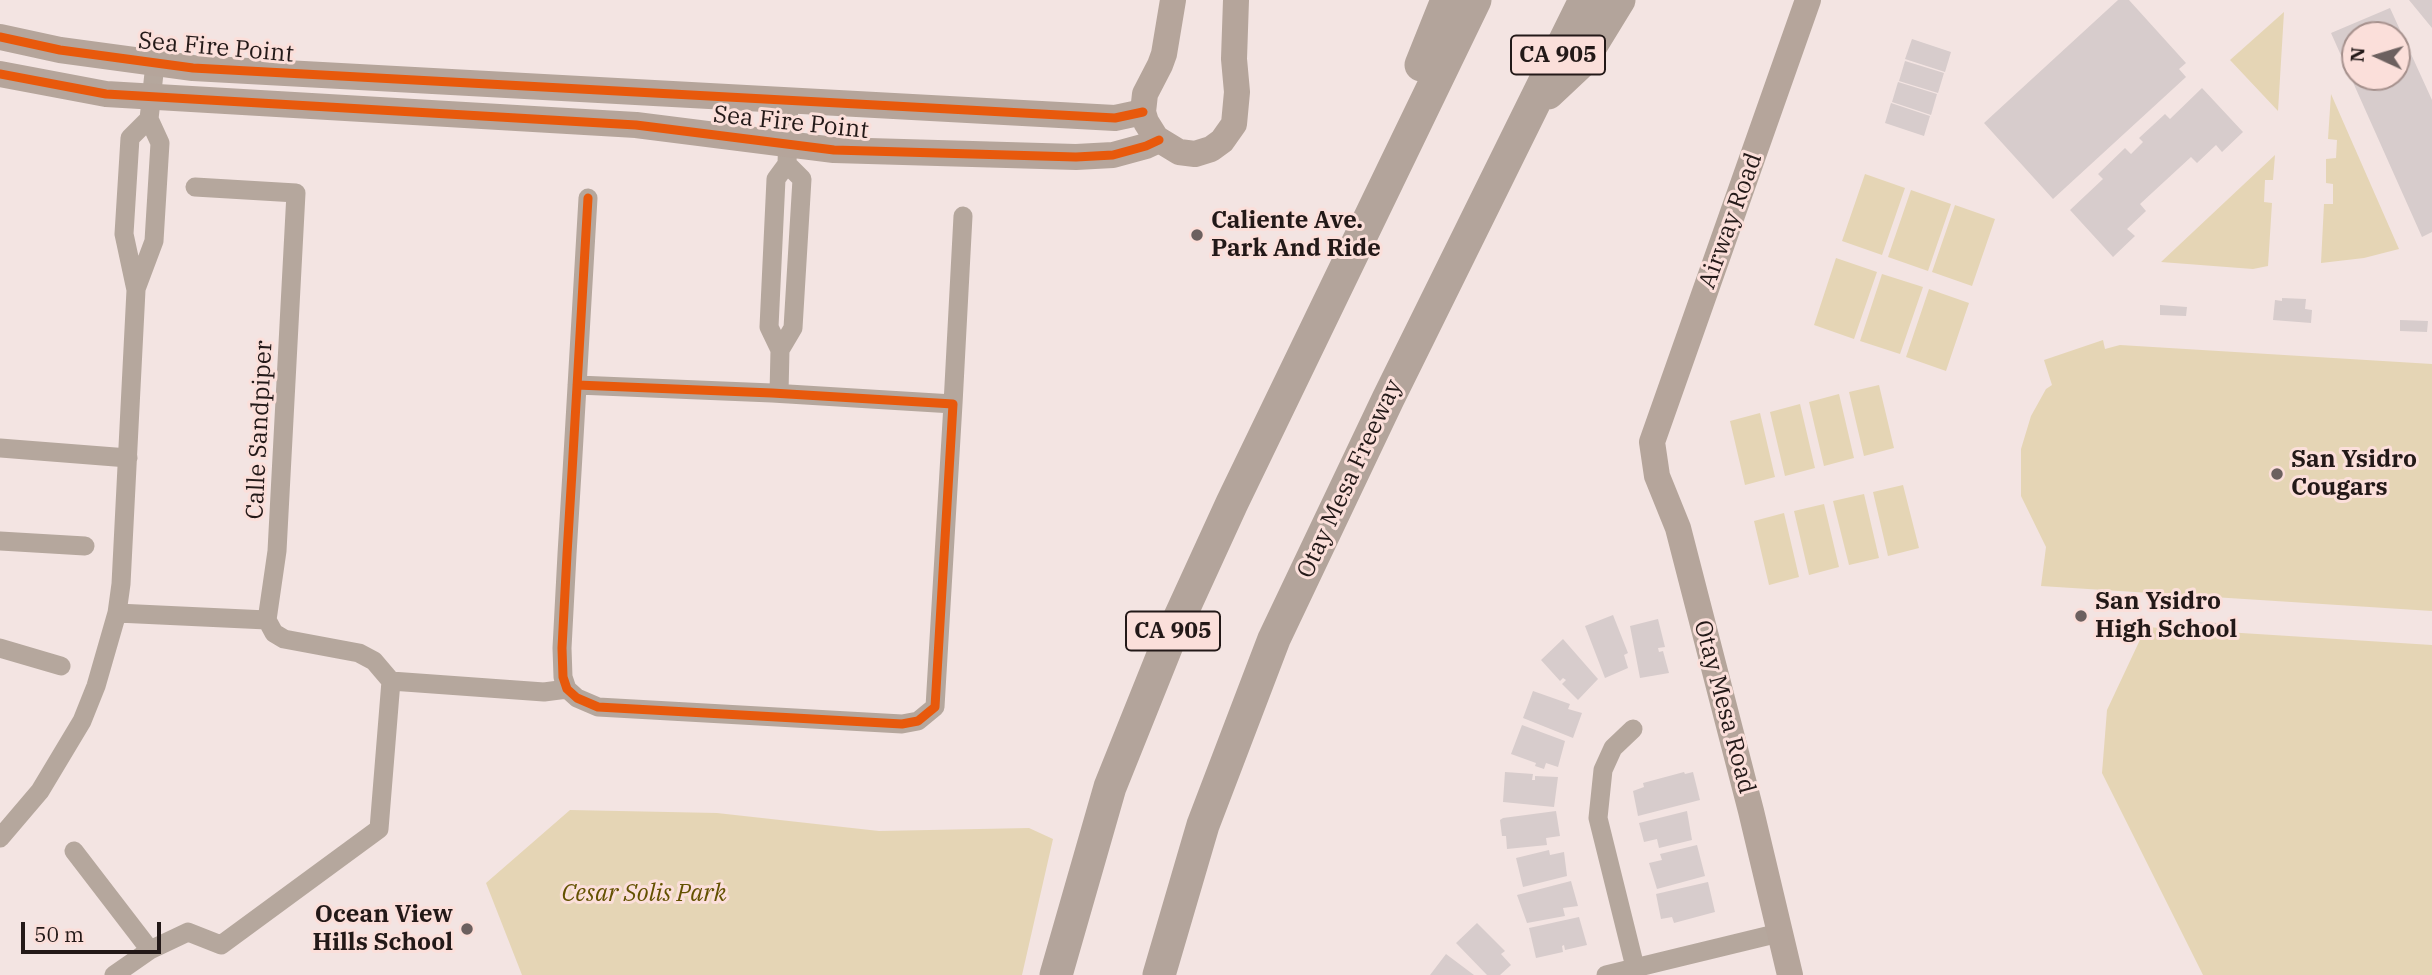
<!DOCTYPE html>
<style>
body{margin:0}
#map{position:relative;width:2432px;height:975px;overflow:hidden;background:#f3e4e2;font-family:"IBM Plex Serif",serif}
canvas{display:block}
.north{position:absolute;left:2341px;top:21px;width:70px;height:70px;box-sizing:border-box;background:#fbdfda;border:2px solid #a5908c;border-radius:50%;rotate:274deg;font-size:19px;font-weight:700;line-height:28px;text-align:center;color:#231918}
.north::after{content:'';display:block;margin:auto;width:24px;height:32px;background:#6c605f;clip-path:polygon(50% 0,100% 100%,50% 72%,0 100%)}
.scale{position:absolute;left:21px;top:922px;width:140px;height:32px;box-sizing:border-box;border:4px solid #231918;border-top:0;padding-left:9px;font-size:21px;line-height:24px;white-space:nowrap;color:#231918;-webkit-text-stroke:5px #fbdfda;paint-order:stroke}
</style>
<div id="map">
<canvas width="2432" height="975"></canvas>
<div class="north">N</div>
<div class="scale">50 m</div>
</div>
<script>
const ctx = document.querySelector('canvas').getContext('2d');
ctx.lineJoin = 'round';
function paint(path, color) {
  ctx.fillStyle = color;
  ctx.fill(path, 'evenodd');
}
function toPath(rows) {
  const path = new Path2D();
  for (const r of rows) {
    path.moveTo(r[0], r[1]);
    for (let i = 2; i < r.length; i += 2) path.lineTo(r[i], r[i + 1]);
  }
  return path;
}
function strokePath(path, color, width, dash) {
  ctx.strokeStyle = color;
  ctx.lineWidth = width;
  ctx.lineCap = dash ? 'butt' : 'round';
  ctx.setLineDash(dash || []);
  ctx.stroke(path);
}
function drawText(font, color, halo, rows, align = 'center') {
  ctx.font = font + ' "IBM Plex Serif",serif';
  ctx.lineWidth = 6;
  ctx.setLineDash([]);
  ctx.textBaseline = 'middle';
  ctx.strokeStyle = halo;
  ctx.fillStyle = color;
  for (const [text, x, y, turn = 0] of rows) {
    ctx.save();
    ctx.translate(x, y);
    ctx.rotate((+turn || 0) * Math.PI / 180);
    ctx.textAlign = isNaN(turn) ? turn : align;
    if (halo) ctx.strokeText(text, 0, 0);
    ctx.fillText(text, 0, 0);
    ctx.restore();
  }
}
const green = toPath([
 [2284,12,2278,111,2230,60],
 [2331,94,2399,249,2364,258,2321,263,2324,204,2333,204,2333,184,2326,183,2326,159,2336,158,2337,140,2328,139],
 [2275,155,2273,180,2265,180,2264,202,2272,203,2268,266,2253,269,2161,262],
 [1865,174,1905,188,1882,255,1842,241],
 [1911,190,1951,204,1928,271,1888,257],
 [1955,205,1995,219,1972,286,1932,272],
 [1836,258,1877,272,1854,339,1814,325],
 [1882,274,1923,287,1900,354,1860,341],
 [1929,289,1969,303,1946,371,1906,357],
 [2103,340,2105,349,2120,345,2432,364,2432,611,2041,586,2046,547,2021,496,2021,449,2031,416,2046,389,2052,385,2044,360],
 [1879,385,1894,448,1864,456,1849,392],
 [1839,394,1854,458,1824,466,1809,402],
 [1800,404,1815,468,1785,476,1770,412],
 [1760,413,1775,477,1745,485,1730,421],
 [1903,485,1919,548,1888,556,1873,492],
 [1864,494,1879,558,1849,565,1833,501],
 [1824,504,1839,567,1809,575,1794,511],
 [1784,513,1799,577,1769,585,1754,521],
 [2146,627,2432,645,2432,975,2203,975,2102,773,2107,710],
 [570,810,717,813,879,831,1029,828,1053,839,1022,975,522,975,486,883]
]);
const building = toPath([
 [2118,0,2129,0,2186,63,2179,69,2186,77,2053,199,1984,123],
 [2409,0,2432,0,2432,28],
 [2390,8,2432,100,2432,232,2422,237,2331,33],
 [2355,35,2397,35,2397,77,2355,77],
 [1912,39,1951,52,1945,72,1905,59],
 [1905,61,1944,73,1938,93,1899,81],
 [1898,82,1937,94,1931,115,1892,102],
 [2202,88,2243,132,2222,152,2216,145,2197,163,2191,157,2140,204,2146,211,2127,229,2135,236,2113,257,2070,210,2103,179,2098,174,2125,148,2131,154,2143,142,2139,138,2165,114,2170,119],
 [1891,103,1930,116,1924,136,1885,123],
 [2282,298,2306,299,2305,309,2312,310,2311,323,2273,320,2275,300,2282,301],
 [2160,305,2187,307,2186,316,2160,315],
 [2400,320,2428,321,2427,332,2400,331],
 [1613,615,1628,653,1624,655,1628,668,1605,678,1585,626],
 [1658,619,1665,647,1658,648,1659,652,1663,651,1669,673,1640,678,1630,626],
 [2194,622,2218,623,2217,633,2193,631],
 [1563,639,1598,679,1578,700,1562,684,1566,680,1563,678,1560,681,1541,660],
 [1533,691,1570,704,1568,709,1582,713,1573,738,1523,718],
 [1522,725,1565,741,1558,767,1546,763,1544,769,1535,766,1536,763,1511,754],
 [1505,772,1533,774,1532,780,1535,780,1535,776,1558,777,1554,807,1503,802],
 [1684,772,1685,774,1693,772,1700,800,1638,816,1633,791,1644,787,1643,783],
 [1556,811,1560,836,1546,838,1547,845,1507,849,1506,836,1502,836,1500,820,1503,818],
 [1687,811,1692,840,1659,848,1657,839,1644,842,1639,823],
 [1697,845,1705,876,1657,889,1649,863,1662,860,1660,854],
 [1549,850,1550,855,1564,852,1567,876,1523,887,1516,858],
 [1571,881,1578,906,1563,908,1565,916,1527,923,1517,895],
 [1708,882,1715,912,1674,923,1672,917,1661,919,1656,894],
 [1579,917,1587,945,1565,950,1564,945,1562,946,1563,952,1536,958,1529,928],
 [1477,923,1505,951,1501,954,1511,965,1500,975,1487,975,1456,943],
 [1446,954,1474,975,1430,975]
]);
const street = toPath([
 [136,289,154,241,160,143,149,119,155,64],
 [780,350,793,328,802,179,787,164],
 [577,385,772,393,953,404,935,707,918,721,902,724,598,707,577,698,567,689,563,677,562,648,567,554,572,472,588,198],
 [779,393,780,350,769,327,776,179,787,164,789,99],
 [953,404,963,216],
 [0,448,128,458],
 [0,541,85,546],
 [117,613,267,620,277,551,296,193,195,187],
 [0,648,61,666],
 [391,681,544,692,567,689],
 [1633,729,1613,748,1603,770,1598,818,1637,975],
 [0,838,40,791,82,721,96,686,117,613,121,584,136,290,124,234,130,138,149,119],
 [74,851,150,950],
 [114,975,150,950,188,932,221,945,379,829,391,681,374,661,359,653,284,639,274,633,267,620],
 [1606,975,1779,933]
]);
const secondary = toPath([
 [1173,0,1164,54,1160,65,1145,94,1143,112,1146,122,1156,138,1179,152,1195,154,1211,149,1222,141,1234,124,1237,92,1234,59,1236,0],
 [0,37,60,50,193,68,1115,118,1143,112],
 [0,74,106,94,636,125,834,150,1076,157,1113,155,1146,146,1159,140],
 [1790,975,1751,811,1678,528,1657,476,1652,442,1808,0]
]);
const highway = toPath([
 [1421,65,1447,0],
 [1548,93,1581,62,1619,0],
 [1056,975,1110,787,1167,645,1232,503,1475,0],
 [1159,975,1203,825,1274,639,1388,399,1585,0]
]);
const cycleway = toPath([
 [0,37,60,50,193,68,1115,118,1143,112],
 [0,74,106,94,636,125,834,150,1076,157,1113,155,1146,146,1159,140],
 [577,385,772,393,953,404,935,707,918,721,902,724,598,707,577,698,567,689,563,677,562,648,567,554,572,472,588,198]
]);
const markers = [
 [1197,235,7,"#6c605f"],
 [2277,474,7,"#6c605f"],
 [2081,616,7,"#6c605f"],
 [467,929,7,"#6c605f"]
];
const shields = [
 [1558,55,94],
 [1173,631,94]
];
const shieldNames = [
 ["CA 905",1558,55],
 ["CA 905",1173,631]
];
const streetNames = [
 ["Sea Fire Point",216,48,5],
 ["Sea Fire Point",791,123,6],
 ["Airway Road",1731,221,-70],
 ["Calle Sandpiper",260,430,-87],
 ["Otay Mesa Freeway",1350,479,-65],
 ["Otay Mesa Road",1724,707,75]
];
const poiNames = [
 ["Caliente Ave.",1211,221],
 ["Park And Ride",1211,249],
 ["San Ysidro",2291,460],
 ["Cougars",2291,488],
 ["San Ysidro",2095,602],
 ["High School",2095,630],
 ["Ocean View",453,915,"right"],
 ["Hills School",453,943,"right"]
];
const parkNames = [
 ["Cesar Solis Park",644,894]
];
paint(green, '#e5d5b5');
paint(building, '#d7cccc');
strokePath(street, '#b5a79d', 19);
strokePath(secondary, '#b5a59b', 26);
strokePath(highway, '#b3a49b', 33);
strokePath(cycleway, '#e8590c', 9);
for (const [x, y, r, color] of markers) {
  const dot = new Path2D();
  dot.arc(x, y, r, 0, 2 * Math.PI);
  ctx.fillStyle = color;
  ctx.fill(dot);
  strokePath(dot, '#fbdfda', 2.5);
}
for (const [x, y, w] of shields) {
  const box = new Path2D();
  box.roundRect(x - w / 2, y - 19.5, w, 39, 5);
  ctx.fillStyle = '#fbdfda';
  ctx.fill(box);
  strokePath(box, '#231918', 2);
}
drawText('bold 23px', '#231918', null, shieldNames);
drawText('24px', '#231918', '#fbdfda', streetNames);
drawText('bold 24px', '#231918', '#fbdfda', poiNames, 'left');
drawText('italic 24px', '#635100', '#fbdfda', parkNames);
</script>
